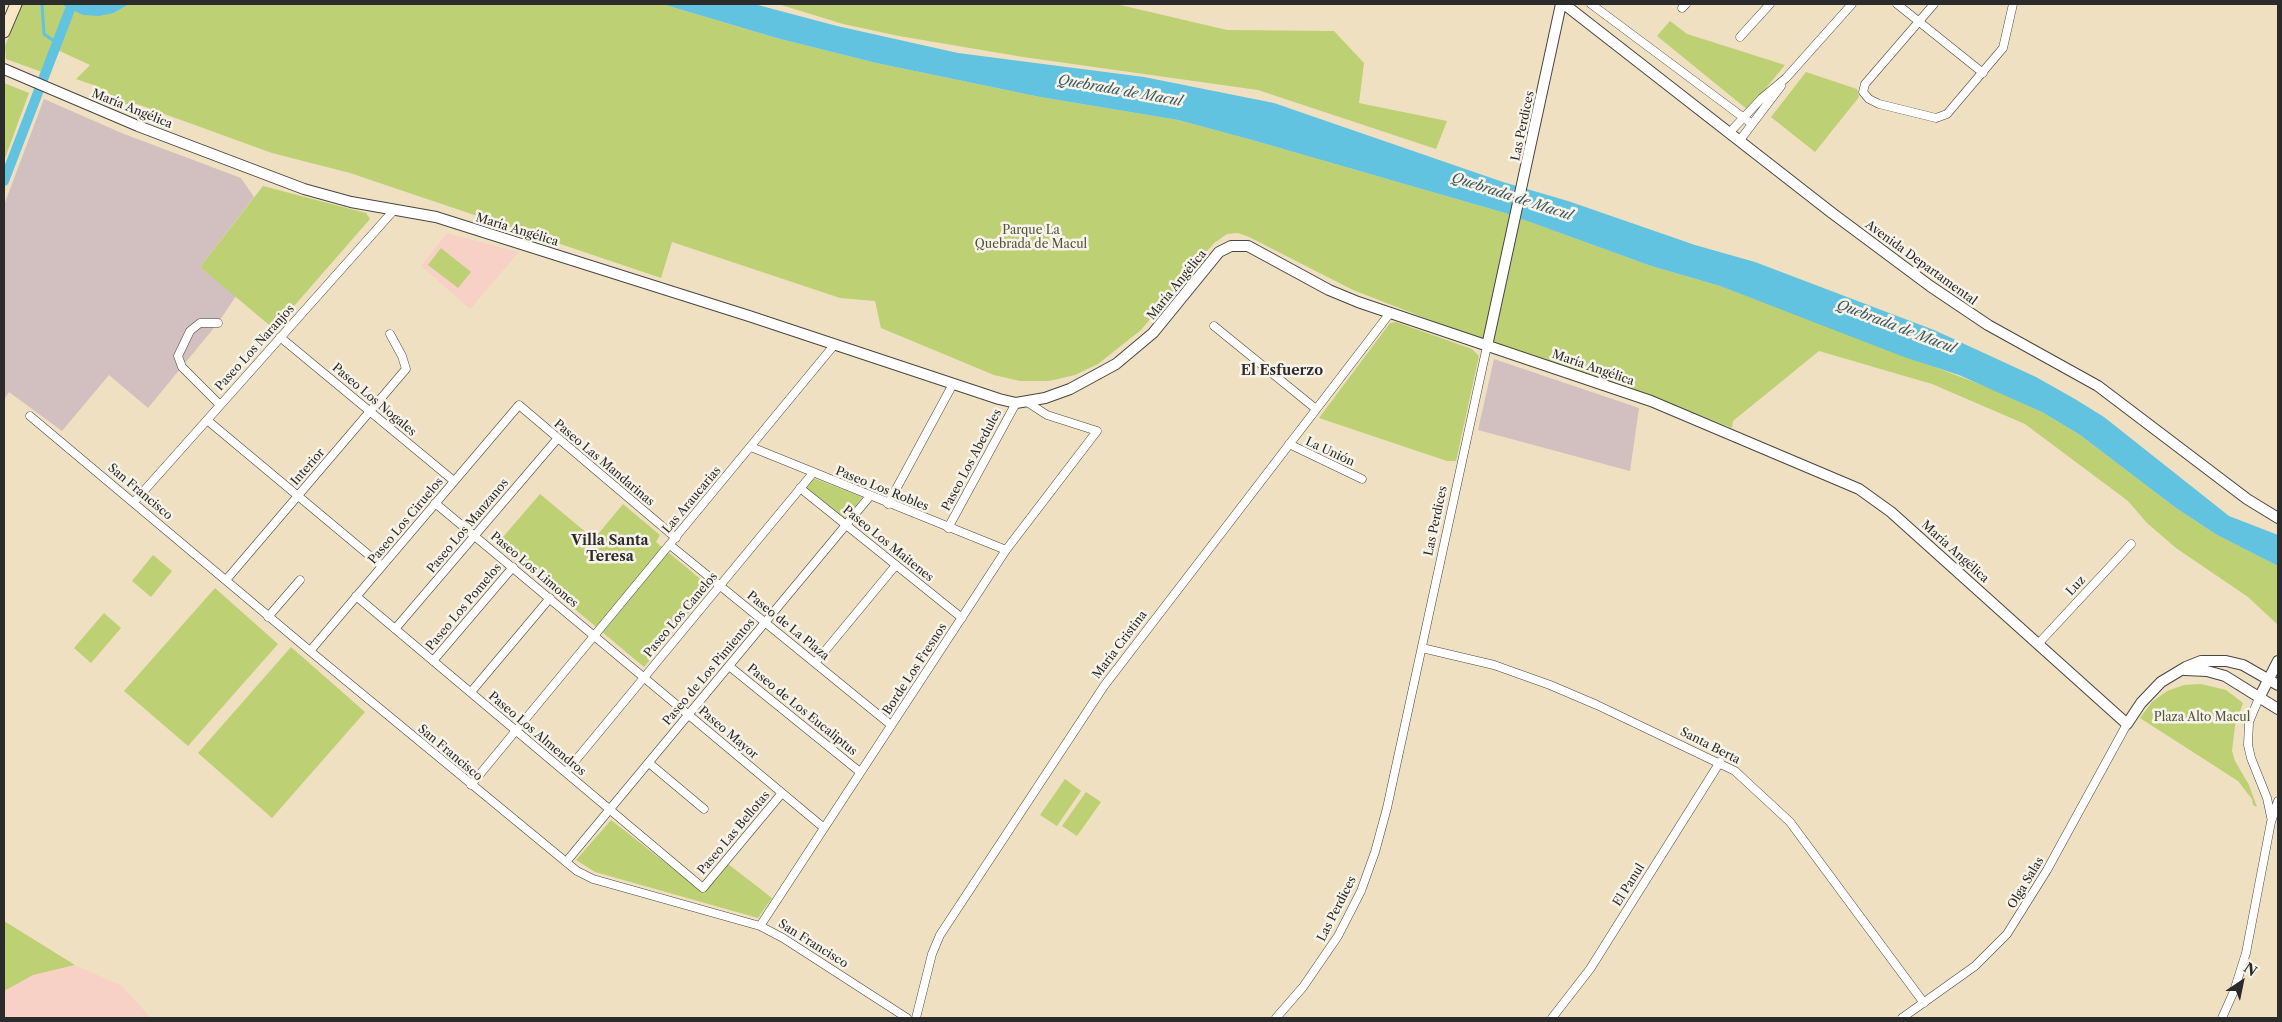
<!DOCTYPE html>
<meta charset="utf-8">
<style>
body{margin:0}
#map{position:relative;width:2282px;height:1022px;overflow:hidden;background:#efe0c1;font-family:"Libre Caslon Text",serif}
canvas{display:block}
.frame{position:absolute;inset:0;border:5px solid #2b2b2b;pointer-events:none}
.north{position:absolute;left:2217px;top:957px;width:50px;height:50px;-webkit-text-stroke:4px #f7f3e8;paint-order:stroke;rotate:34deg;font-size:14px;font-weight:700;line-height:20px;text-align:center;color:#2b2b2b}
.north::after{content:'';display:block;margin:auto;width:18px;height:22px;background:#2b2b2b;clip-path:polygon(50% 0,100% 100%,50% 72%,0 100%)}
</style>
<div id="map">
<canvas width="2282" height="1022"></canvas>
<div class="frame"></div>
<div class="north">N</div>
</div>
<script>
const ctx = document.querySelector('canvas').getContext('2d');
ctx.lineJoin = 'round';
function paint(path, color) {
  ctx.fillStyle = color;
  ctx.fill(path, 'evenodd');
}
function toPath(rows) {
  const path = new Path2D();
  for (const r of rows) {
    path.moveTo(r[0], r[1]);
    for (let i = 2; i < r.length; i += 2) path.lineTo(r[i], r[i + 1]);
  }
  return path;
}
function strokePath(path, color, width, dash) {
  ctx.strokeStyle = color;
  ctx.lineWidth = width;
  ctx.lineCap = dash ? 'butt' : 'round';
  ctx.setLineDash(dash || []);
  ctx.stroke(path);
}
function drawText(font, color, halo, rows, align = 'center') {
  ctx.font = font + ' "Libre Caslon Text",serif';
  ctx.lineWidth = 5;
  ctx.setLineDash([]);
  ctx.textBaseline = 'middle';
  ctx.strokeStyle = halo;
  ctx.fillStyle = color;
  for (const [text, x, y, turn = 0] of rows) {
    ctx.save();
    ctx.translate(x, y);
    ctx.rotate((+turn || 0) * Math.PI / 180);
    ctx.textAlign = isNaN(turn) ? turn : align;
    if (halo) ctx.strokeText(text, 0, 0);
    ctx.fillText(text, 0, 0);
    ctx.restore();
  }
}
const built = toPath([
 [447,233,519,252,470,309,421,266],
 [75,965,122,986,151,1018,4,1018,4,991,33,975]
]);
const industrial = toPath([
 [44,99,124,134,241,178,254,197,200,267,236,296,218,323,148,408,109,375,62,431,9,392,4,400,4,205],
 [1494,359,1639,408,1630,471,1478,430]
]);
const green = toPath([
 [22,4,60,4,63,6,114,13,129,4,662,4,780,39,876,63,1040,97,1178,120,1252,140,1505,213,1651,266,1720,286,1998,391,2042,412,2080,435,2176,508,2217,535,2278,566,2278,625,2248,597,2176,548,2147,523,2128,501,2025,424,1932,384,1819,351,1733,421,1732,428,1671,404,1479,339,1353,290,1249,237,1238,233,1227,234,1214,243,1141,330,1098,364,1075,375,1049,381,1020,381,994,375,881,328,875,301,840,298,672,242,661,278,350,173,272,153,137,104,125,104,99,87,76,79,90,65,51,47,42,72,6,59,5,46],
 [778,4,1116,4,1227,30,1334,31,1364,63,1359,103,1447,121,1436,149,1258,90,1023,57,899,36,843,24],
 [1670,21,1687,34,1785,65,1748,110,1657,36],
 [1806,72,1857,89,1859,97,1815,152,1771,117],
 [4,83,29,93,4,161],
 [263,186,366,213,370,219,274,329,200,267],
 [441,248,471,272,458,288,428,265],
 [1396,322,1472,349,1479,356,1456,461,1447,461,1319,418,1390,323],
 [813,478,862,497,845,521,803,488],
 [540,494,594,539,623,504,660,535,656,542,710,587,644,667,497,544],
 [153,555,172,571,151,597,132,581],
 [215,588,278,644,188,746,124,691],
 [104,613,121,628,91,663,74,648],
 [291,647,365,712,272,818,198,753],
 [2201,684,2226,690,2243,703,2235,726,2232,751,2235,761,2249,785,2257,807,2253,805,2252,799,2238,781,2140,718,2152,702,2167,691,2184,685],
 [1065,779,1081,791,1057,826,1040,815],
 [1086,792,1101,802,1077,836,1062,826],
 [611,820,704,893,728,864,772,898,758,918,595,872,576,860],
 [4,921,75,965,33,975,4,991]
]);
const water = toPath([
 [60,4,129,4,114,13,99,16,83,15],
 [662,4,754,4,837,26,958,53,1144,77,1274,103,1503,182,1568,201,1695,245,1755,262,1934,330,2036,377,2075,399,2104,417,2229,516,2278,535,2278,566,2217,535,2176,508,2080,435,2042,412,1959,375,1904,357,1720,286,1651,266,1505,213,1252,140,1178,120,1040,97,876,63,780,39]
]);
const stream = toPath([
 [42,4,44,34,57,43]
]);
const canal = toPath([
 [4,181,72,4]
]);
const minor = toPath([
 [1591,4,1752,124],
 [1897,4,1983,73],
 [1934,4,1865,84,1863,92,1869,99,1879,104,1936,118,1947,114,2003,48,2013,4],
 [1682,8,1686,4],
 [1740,37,1770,4],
 [1730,132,1762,98,1786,78,1852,4],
 [1740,140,1781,86],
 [218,323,200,323,190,331,178,356,182,367,220,405],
 [1214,326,1316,409],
 [280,337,454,481],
 [30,416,310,651,577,871,593,879,760,926,783,938,907,1018],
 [207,420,382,566],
 [1289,444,1362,479],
 [751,447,1006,550],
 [800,488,962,618],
 [134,502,394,210],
 [435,503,824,828],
 [888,504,953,384],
 [948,528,1016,403],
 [670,545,891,725],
 [226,580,406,369,402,356,390,334],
 [356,596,703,888,782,793],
 [268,617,300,580],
 [395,629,558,438],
 [2038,644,2131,544],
 [1422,648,1494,665,1550,685,1597,705,1735,771,1790,822,1924,1003],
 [310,651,519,405,676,538],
 [433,661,513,567],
 [815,663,896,565],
 [729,666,860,772],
 [471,692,550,598],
 [2259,698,2249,722,2248,745,2251,758,2267,798,2271,817],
 [649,763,704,809],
 [566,772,813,473],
 [471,785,835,344],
 [566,862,870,496],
 [760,926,1006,550,1097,431,1047,415,1027,402],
 [916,1018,932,954,940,935,1104,686,1390,313],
 [1276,1018,1303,987,1338,936,1361,891,1375,852,1387,808,1487,346],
 [1552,1018,1590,969,1720,762],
 [1902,1018,1975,966,2007,934,2047,870,2127,724],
 [2222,1018,2234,991,2246,953,2271,822,2278,801]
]);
const tertiary = toPath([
 [1564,4,1832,213,1930,286,1988,325,2098,386,2247,499,2278,518],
 [4,69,138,126,304,189,351,202,436,217,749,316,999,399,1016,403,1045,398,1070,389,1116,364,1153,333,1219,252,1231,246,1248,246,1329,290,1358,302,1651,401,1859,489,1891,512,2127,724,2141,703,2161,682,2186,667,2201,661,2226,661,2243,665,2278,685],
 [1487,346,1561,4],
 [2185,670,2207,671,2225,676,2278,709],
 [2259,698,2278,661]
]);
const secondary = toPath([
 [4,32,16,4]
]);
const streetNames = [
 ["María Angélica",132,109,22],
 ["Las Perdices",1523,126,-78],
 ["María Angélica",517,230,17],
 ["Avenida Departamental",1921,263,36],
 ["María Angélica",1177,285,-51],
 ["Paseo Los Naranjos",255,348,-48],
 ["María Angélica",1593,368,19],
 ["Paseo Los Nogales",374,400,40],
 ["La Unión",1330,452,25],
 ["Paseo Los Abedules",972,460,-62],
 ["Paseo Las Mandarinas",604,463,40],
 ["Interior",308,467,-49],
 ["Paseo Los Robles",882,489,22],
 ["San Francisco",140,492,40],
 ["Las Araucarias",692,500,-50],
 ["Paseo Los Ciruelos",406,521,-50],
 ["Las Perdices",1436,521,-78],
 ["Paseo Los Manzanos",468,526,-50],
 ["Paseo Los Maitenes",888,544,39],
 ["María Angélica",1955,552,42],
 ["Paseo Los Limones",534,570,40],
 ["Luz",2076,586,-47],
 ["Paseo Los Pomelos",464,607,-50],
 ["Paseo Los Canelos",681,615,-50],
 ["Paseo de La Plaza",788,626,39],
 ["María Cristina",1120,645,-53],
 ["Borde Los Fresnos",915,669,-57],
 ["Paseo de Los Pimientos",709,672,-50],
 ["Paseo de Los Eucaliptus",802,710,39],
 ["Paseo Mayor",728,733,40],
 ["Paseo Los Almendros",537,734,40],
 ["Santa Berta",1710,746,27],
 ["San Francisco",450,753,40],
 ["Paseo Las Bellotas",734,833,-50],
 ["Olga Salas",2026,883,-59],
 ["El Panul",1629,885,-58],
 ["Las Perdices",1337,909,-63],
 ["San Francisco",813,944,32]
];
const parkNames = [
 ["Parque La",1031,231],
 ["Quebrada de Macul",1031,245],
 ["Plaza Alto Macul",2202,718]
];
const waterNames = [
 ["Quebrada de Macul",1120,91,10],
 ["Quebrada de Macul",1512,197,18],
 ["Quebrada de Macul",1896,327,21]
];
const neighbourhoodNames = [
 ["El Esfuerzo",1282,371],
 ["Villa Santa",610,541],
 ["Teresa",610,557]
];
paint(built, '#f7d1c6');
paint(industrial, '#d2bfbf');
paint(green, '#bdd073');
paint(water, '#62c3e0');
strokePath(stream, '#62c3e0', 3);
strokePath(canal, '#62c3e0', 10);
strokePath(minor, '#484642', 9);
strokePath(tertiary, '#484642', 12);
strokePath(secondary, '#484642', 13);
strokePath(minor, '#fff', 8);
strokePath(tertiary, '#fff', 10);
strokePath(secondary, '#f8e7c3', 11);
drawText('12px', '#2b2b2b', '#f7f3e8', streetNames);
drawText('12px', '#50543d', '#f7f3e8', parkNames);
drawText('italic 14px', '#3c5961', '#f7f3e8', waterNames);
drawText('bold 14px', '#2b2b2b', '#f7f3e8', neighbourhoodNames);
</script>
